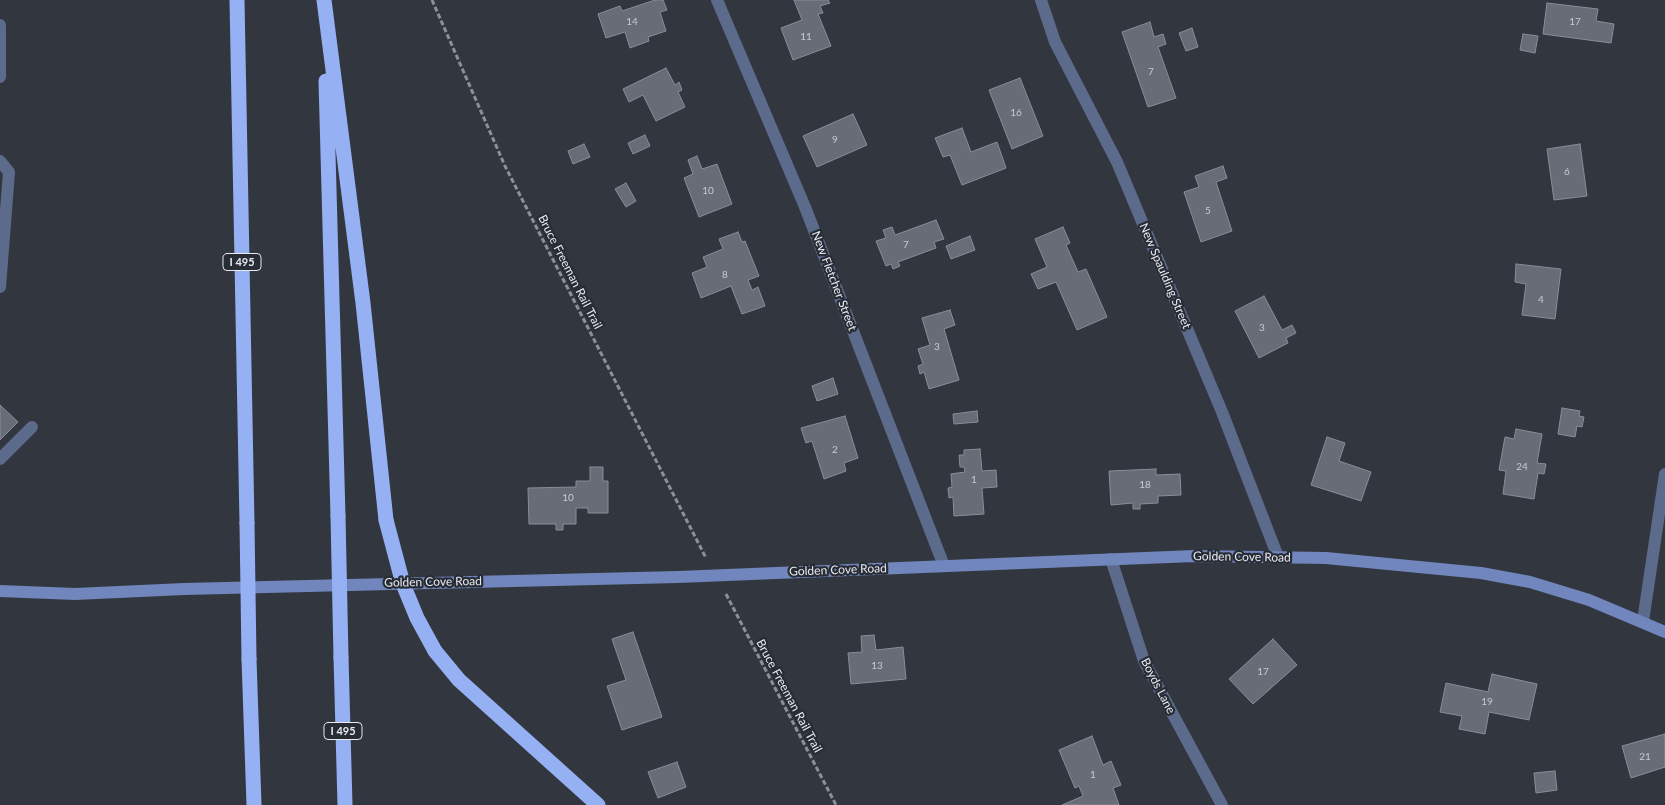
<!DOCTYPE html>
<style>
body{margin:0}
canvas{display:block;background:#32363f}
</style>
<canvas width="1665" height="805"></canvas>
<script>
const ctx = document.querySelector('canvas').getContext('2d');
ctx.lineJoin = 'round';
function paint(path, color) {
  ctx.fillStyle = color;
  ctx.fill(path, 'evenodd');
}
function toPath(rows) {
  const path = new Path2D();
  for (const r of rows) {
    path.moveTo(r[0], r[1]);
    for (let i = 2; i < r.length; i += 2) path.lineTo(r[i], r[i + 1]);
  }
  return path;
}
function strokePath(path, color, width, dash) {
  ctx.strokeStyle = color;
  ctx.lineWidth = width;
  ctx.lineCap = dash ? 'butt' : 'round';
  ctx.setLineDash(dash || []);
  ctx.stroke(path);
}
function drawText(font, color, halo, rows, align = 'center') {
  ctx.font = font + ' Lato,sans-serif';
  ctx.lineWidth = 4.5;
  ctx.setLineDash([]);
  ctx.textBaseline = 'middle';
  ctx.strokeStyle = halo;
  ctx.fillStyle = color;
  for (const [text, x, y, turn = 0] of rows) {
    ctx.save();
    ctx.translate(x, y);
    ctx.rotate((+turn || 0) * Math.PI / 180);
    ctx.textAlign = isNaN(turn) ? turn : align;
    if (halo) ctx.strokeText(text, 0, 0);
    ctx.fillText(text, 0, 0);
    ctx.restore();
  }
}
const building = toPath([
 [655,0,663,0,667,10,660,12,666,31,648,37,649,41,630,48,625,32,606,38,598,14,620,6,622,11,655,0],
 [794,0,828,0,830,3,820,6,823,13,818,14,831,46,793,60,781,28,802,20,794,0],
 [1547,3,1598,9,1596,21,1614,24,1611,43,1543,34,1547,3],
 [1150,22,1154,37,1163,34,1166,44,1158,47,1176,98,1148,107,1122,32,1150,22],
 [1192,28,1198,47,1186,51,1179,33,1192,28],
 [1523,34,1538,36,1535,53,1520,50,1523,34],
 [666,68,675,85,679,82,682,90,678,92,685,107,656,121,643,95,629,102,623,89,666,68],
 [1020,78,1043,136,1012,149,989,90,1020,78],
 [853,114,867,145,817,167,803,136,853,114],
 [962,128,971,152,997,142,1006,168,962,185,950,155,943,157,935,138,962,128],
 [645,135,650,146,633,154,628,143,645,135],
 [584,144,590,157,573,164,568,151,584,144],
 [1580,144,1587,196,1554,200,1547,149,1580,144],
 [697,156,702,169,717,164,732,204,699,217,684,178,693,174,688,160,697,156],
 [1223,166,1227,178,1216,182,1232,231,1201,242,1184,192,1199,187,1195,176,1223,166],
 [626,183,636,201,626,207,615,189,626,183],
 [936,220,944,239,934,242,936,248,898,262,900,266,893,269,891,264,886,266,876,241,886,238,883,230,892,227,895,235,936,220],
 [1063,227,1070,243,1066,245,1078,272,1086,269,1107,317,1077,330,1056,282,1038,289,1031,274,1047,267,1035,239,1063,227],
 [738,232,742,242,745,241,759,276,748,280,752,290,758,287,765,306,742,314,731,286,701,298,692,273,707,267,703,257,723,249,719,239,738,232],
 [970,236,975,250,951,259,946,246,970,236],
 [1516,264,1561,269,1555,319,1522,315,1526,284,1515,282,1516,264],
 [1264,296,1282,330,1292,325,1296,333,1286,338,1288,343,1259,358,1235,311,1264,296],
 [950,310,955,325,944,329,959,380,929,389,924,372,920,374,918,366,923,364,918,349,930,345,922,318,950,310],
 [833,378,838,394,817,401,812,386,833,378],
 [0,405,18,422,0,440,0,405],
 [1562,408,1580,411,1579,416,1584,417,1582,427,1577,426,1575,437,1558,434,1562,408],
 [977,411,978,422,954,424,953,414,977,411],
 [845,416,858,458,844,463,846,471,824,479,812,441,806,443,801,428,845,416],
 [1516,429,1542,434,1537,463,1546,464,1544,474,1538,473,1534,499,1503,494,1506,471,1499,470,1505,437,1514,439,1516,429],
 [1327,437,1345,443,1339,461,1371,472,1361,501,1311,485,1327,437],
 [980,449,982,471,996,470,997,487,982,488,984,514,954,516,953,497,949,498,948,488,952,487,951,474,965,472,964,467,960,467,959,455,964,455,964,450,980,449],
 [590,467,603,467,603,481,608,481,608,513,588,513,588,508,576,508,576,524,563,524,563,530,556,530,556,524,529,524,528,488,576,487,576,481,590,481,590,467],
 [1156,469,1156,475,1180,474,1181,495,1158,496,1158,503,1140,504,1140,509,1133,509,1133,503,1111,505,1109,471,1156,469],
 [633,632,662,717,622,730,607,686,626,680,612,639,633,632],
 [874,635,876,650,903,647,906,679,851,684,848,653,862,652,861,636,874,635],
 [1273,639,1297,665,1253,704,1229,679,1273,639],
 [1492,674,1537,684,1529,720,1489,712,1485,734,1459,729,1462,716,1440,712,1446,683,1488,692,1492,674],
 [1665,734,1665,767,1631,778,1622,746,1665,734],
 [1092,736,1103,765,1111,761,1121,785,1113,788,1119,805,1062,805,1083,796,1079,786,1075,788,1059,750,1092,736],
 [677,762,686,787,658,798,648,772,677,762],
 [1555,771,1557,790,1536,793,1534,773,1555,771]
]);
const path = toPath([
 [432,0,505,166,706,558],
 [726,594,836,805]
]);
const service = toPath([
 [0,25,0,77],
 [0,161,9,172,0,287],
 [0,459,32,427]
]);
const minor = toPath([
 [717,0,805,207,944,566],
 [1041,0,1055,42,1117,162,1222,412,1278,557],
 [1111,559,1144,661,1222,805],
 [1643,621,1665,474]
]);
const secondary = toPath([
 [0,591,75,594,184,589,678,577,1194,556,1326,558,1481,573,1530,582,1589,600,1665,632]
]);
const motorway = toPath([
 [237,0,247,523],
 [324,0,363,303,386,520],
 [326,81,338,516],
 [435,651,459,680,598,805],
 [341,657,345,805],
 [249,659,254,805]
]);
const motorwayBridge = toPath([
 [338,516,341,657],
 [386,520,403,584,417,618,435,651],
 [247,523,249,659]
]);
const numberNames = [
 ["14",632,22],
 ["17",1575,22],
 ["11",806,37],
 ["7",1151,72],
 ["16",1016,113],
 ["9",835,140],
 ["6",1567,172],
 ["10",708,191],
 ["5",1208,211],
 ["7",906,245],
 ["8",725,275],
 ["4",1541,300],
 ["3",1262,328],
 ["3",937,347],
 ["2",835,450],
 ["24",1522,467],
 ["1",974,480],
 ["18",1145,485],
 ["10",568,498],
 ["13",877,666],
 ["17",1263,672],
 ["19",1487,702],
 ["21",1645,757],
 ["1",1093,775]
];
const shields = [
 [242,262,38],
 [343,731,38]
];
const shieldNames = [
 ["I 495",242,262],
 ["I 495",343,731]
];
const streetNames = [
 ["Bruce Freeman Rail Trail",570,272,63],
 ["New Spaulding Street",1165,276,67],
 ["New Fletcher Street",834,281,69],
 ["Golden Cove Road",1242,557,1],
 ["Golden Cove Road",838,570,-2],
 ["Golden Cove Road",433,582,-1],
 ["Boyds Lane",1158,686,63],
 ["Bruce Freeman Rail Trail",789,696,62]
];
paint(building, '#676c76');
strokePath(building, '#888d98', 1);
strokePath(path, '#8d9098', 3, [5, 2.5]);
strokePath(service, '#5c6a8c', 12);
strokePath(minor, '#5c6a8c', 12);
strokePath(secondary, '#7086bc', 12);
strokePath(motorway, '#95b0f3', 15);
strokePath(motorwayBridge, '#95b0f3', 15);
drawText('10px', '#c8cad2', null, numberNames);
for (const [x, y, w] of shields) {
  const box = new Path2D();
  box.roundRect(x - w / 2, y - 8.5, w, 17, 4);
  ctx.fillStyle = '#282c35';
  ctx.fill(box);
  strokePath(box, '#e8eaf0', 1);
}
drawText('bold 11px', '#e8eaf0', null, shieldNames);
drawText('12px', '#e8eaf0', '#282c35', streetNames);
</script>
